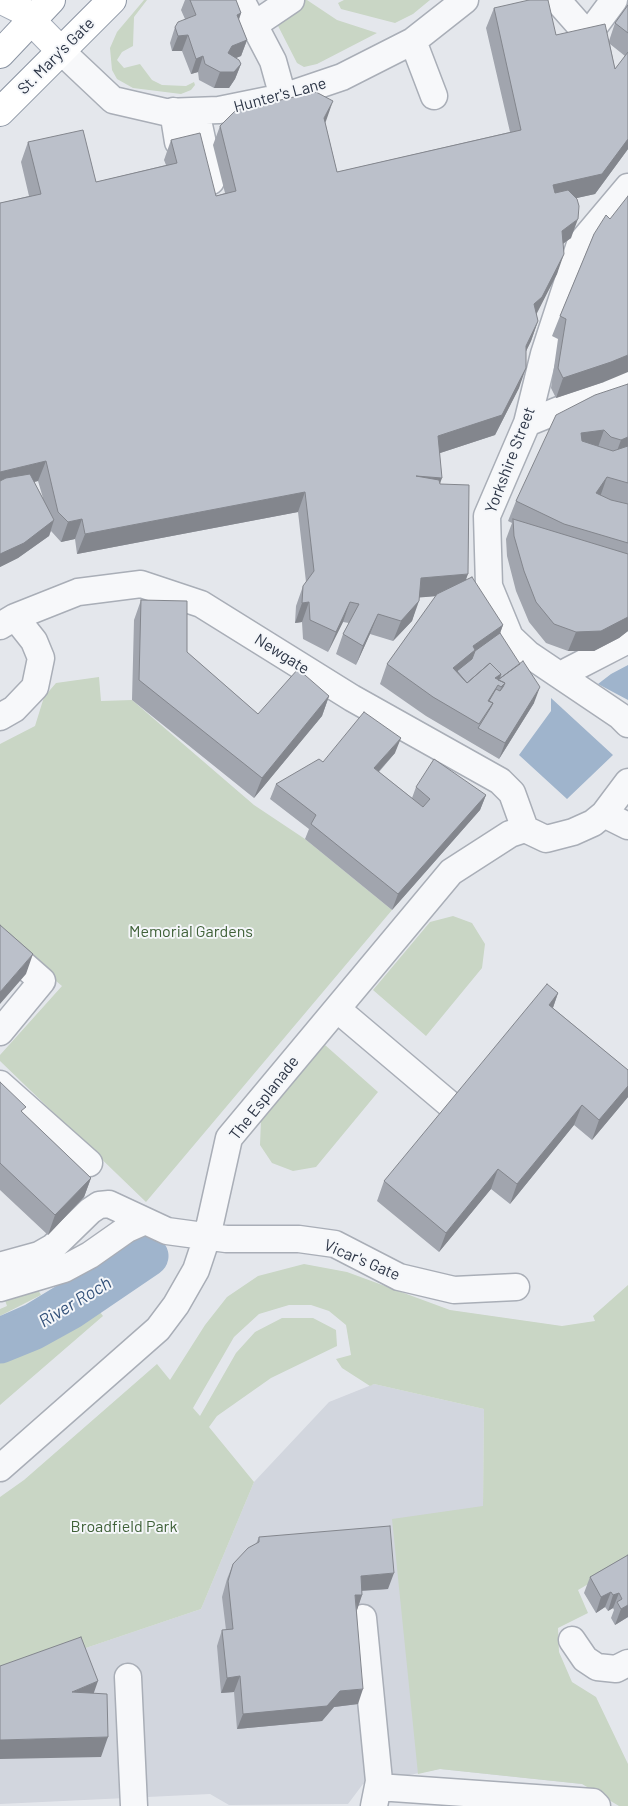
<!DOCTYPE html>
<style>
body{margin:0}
canvas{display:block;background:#e4e7ec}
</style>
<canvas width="628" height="1806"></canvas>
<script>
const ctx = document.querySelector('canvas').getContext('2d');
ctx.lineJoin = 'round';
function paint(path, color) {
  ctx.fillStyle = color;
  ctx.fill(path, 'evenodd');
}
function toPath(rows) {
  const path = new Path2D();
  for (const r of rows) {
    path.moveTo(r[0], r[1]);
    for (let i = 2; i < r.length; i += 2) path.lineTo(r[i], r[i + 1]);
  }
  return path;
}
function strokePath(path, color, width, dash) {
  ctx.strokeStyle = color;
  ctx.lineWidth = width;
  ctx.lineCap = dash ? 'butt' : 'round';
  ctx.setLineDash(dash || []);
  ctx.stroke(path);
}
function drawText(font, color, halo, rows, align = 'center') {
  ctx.font = font + ' Barlow,sans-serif';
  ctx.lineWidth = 4;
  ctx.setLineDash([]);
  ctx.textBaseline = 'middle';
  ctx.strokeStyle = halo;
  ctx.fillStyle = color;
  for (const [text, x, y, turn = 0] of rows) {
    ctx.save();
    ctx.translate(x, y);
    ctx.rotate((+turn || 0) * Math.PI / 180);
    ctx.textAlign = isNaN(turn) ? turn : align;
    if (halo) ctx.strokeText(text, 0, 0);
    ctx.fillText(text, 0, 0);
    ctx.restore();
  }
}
const built = toPath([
 [374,1384,484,1409,483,1506,582,1784,440,1769,363,1784,348,1804,229,1805,210,1794,0,1804,0,1677,201,1609,254,1482,329,1402]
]);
const green = toPath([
 [144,0,147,0,134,17,133,46,122,52,117,60,124,68,140,64,152,80,162,85,186,86,194,82,195,85,191,90,181,94,133,88,117,79,112,70,110,48,117,32],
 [300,0,307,0,337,20,377,33,317,64,304,67,297,63,275,20],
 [344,0,430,0,413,14,395,23,341,9,338,3],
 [99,677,101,701,132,700,254,805,305,839,392,910,146,1202,0,1061,0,1055,62,986,0,934,0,744,35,726,44,697,56,683],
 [453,916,472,923,485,944,482,968,426,1036,373,990,430,922],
 [325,1045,378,1092,316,1167,293,1171,272,1163,260,1145,261,1120],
 [304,1264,347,1272,450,1310,562,1326,595,1321,593,1316,628,1285,628,1561,578,1590,588,1613,558,1628,559,1652,572,1682,596,1697,628,1764,628,1806,619,1806,582,1784,440,1769,418,1774,392,1519,483,1506,484,1409,374,1384,370,1386,342,1368,336,1359,351,1355,346,1325,329,1311,311,1305,289,1305,259,1314,234,1337,193,1408,200,1416,236,1353,255,1332,282,1318,313,1318,336,1330,337,1346,271,1378,217,1416,209,1427,254,1482,201,1609,0,1677,0,1497,24,1480,157,1364,170,1380,205,1325,227,1297,258,1276],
 [37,1288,41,1295,0,1316,0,1309,7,1306,4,1297],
 [97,1308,103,1316,0,1405,0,1358]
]);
const water = toPath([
 [628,665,628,700,598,684,611,674],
 [551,698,613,755,567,799,519,755,551,711],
 [130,1238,152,1266,102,1306,0,1358,0,1316,25,1305,76,1274]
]);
const river = toPath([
 [0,1343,32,1330,70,1309,148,1256]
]);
const minor = toPath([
 [241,0,273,61,283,97],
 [557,0,588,35,614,0],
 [254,25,291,0],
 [413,41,434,96],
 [61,51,113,100,165,112,219,110,283,97,342,77,413,41,465,0],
 [173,111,178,142],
 [196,111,211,181],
 [628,187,580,244,544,354,527,423,487,516,489,586,510,637,528,654,620,716,628,724],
 [527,423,628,382],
 [0,626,15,617,78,592,141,584,201,604,352,698,500,781,512,793,525,829],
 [568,671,628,640],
 [0,717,14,709,35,687,41,658,34,641,15,617],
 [604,814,628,826],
 [525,829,546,839,573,832,593,823,604,814,628,782],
 [0,944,42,981,0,1032],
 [337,1009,454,1108],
 [0,1084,89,1163],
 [3,1265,39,1255,53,1247,90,1211,99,1205,109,1204,167,1231,226,1239,299,1239,335,1244,399,1277,454,1290,516,1287],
 [0,1288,64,1269,90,1255,127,1229,145,1221],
 [0,1468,158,1329,176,1305,196,1270,207,1237,229,1138,451,872,510,834,525,829],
 [363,1618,379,1781,374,1806],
 [572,1640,585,1659,597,1667,616,1669,628,1663],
 [128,1677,134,1806],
 [378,1787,593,1802,597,1806]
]);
const major = toPath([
 [2,0,20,9,61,51]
]);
const highway = toPath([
 [0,54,51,0],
 [0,112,112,0]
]);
const wall = toPath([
 [185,0,236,0,241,13,239,20,247,40,241,56,236,58,241,64,235,79,229,88,214,88,199,80,198,72,191,74,182,51,172,51,170,43,175,27,185,19,181,10],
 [628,5,628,149,595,194,576,198,571,238,563,244,557,274,536,313,538,321,531,341,526,351,519,388,495,435,440,453,440,484,465,581,503,625,500,633,534,703,499,759,426,716,380,684,387,664,436,596,419,597,412,621,393,641,370,634,356,665,336,654,343,634,349,623,343,622,328,652,303,639,302,622,295,623,296,606,303,586,306,582,298,512,77,554,75,539,61,542,51,531,49,536,18,558,0,567,0,203,29,196,21,162,28,142,96,182,166,165,164,160,171,140,216,196,225,193,213,145,220,126,325,122,337,172,510,132,486,28,494,8,556,35,609,41,615,23],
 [610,44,625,56,615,69],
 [38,481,43,498,34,482],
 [594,234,604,382,556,398,551,388,558,339,552,336,560,316],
 [628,384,628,631,619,638,594,651,568,651,546,643,529,622,516,591,507,556,506,539,512,523,508,521,516,501],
 [141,600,187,652,258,714,329,696,322,716,254,798,132,700,134,620],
 [395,753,379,772,412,798,416,787,486,795,480,810,392,910,305,839,309,829,270,799,276,784,323,762],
 [558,993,553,1008,628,1070,628,1097,592,1140,574,1125,510,1204,491,1189,439,1252,377,1201,384,1181],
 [0,1082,23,1113,91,1178,84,1197,48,1235,0,1190],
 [259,1537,388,1589,362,1591,362,1595,357,1610,358,1704,334,1707,322,1721,237,1729,234,1692,221,1693,217,1646,222,1630,226,1630,222,1597,227,1579,233,1564,256,1544],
 [628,1555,628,1617,615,1625,611,1618,614,1610,613,1608,608,1611,605,1607,596,1613,584,1593,590,1577]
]);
const shadedWall = toPath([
 [241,13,235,29,237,15],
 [188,35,182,51,172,51,178,36],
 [247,40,241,56,226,62,228,53,232,46],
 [203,56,198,72,191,74,196,59],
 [241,64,235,79,229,88,214,88,220,72],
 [333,101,326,121,317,138,324,118],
 [628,139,628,149,595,194,546,205,553,185],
 [578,219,571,238,554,250,562,231],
 [564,254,557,274,535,317,534,304],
 [538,321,531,341,519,366,526,346],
 [628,355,628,372,604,382,556,398,563,378],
 [526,368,519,388,495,435,431,456,438,436],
 [604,430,597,450,574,453,581,433],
 [628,437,628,455,614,459,621,440],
 [46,461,38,481,0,490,0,472],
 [416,476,442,478,435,498],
 [607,477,600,497,596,493],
 [305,492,298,512,77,554,85,534],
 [82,519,75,539,61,542,68,522],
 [54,520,49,536,18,558,0,567,0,554],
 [468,574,461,594,414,598,421,578],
 [419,601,412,621,393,641,401,621],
 [309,602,302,622,295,623,302,603],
 [350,602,343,622,328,652,336,632],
 [378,614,370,634,356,665,363,646],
 [628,617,628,631,619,638,594,651,568,651,576,632],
 [503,625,496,644,450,677,453,668,473,646],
 [521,666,494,706,502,686,495,678,501,674],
 [540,687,534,703,499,759,505,743],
 [329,696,322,716,254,798,262,778],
 [401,738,395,753,368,783,374,768],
 [486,795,480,810,392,910,398,894],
 [33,954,26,974,0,1004,0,992],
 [558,993,551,1013,549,1005],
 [628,1086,628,1097,592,1140,599,1120],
 [582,1105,574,1125,510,1204,517,1184],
 [498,1169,491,1189,439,1252,446,1233],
 [91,1178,84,1197,48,1235,55,1215],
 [394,1573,388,1589,355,1591,361,1576],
 [611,1592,605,1607,596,1613,601,1597],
 [619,1593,613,1608,608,1611,613,1595],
 [355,1595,362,1595,357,1610],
 [628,1605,628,1617,615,1625,621,1609],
 [240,1676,234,1692,221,1693,227,1678],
 [98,1681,91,1701,72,1692],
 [363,1689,358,1704,334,1707,322,1721,237,1729,243,1714,340,1691],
 [108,1737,101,1757,0,1759,0,1740]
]);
const building = toPath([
 [190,0,236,0,241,13,237,15,247,40,232,46,228,53,239,60,241,64,234,72,220,72,205,64,203,56,196,59,188,35,178,36,175,27,178,22,196,15,190,0],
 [529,0,548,0,556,35,605,24,615,69,628,52,628,139,602,174,553,185,555,193,568,190,577,199,579,206,578,219,562,231,564,254,542,297,534,304,538,321,526,346,526,368,502,415,438,436,442,478,416,476,439,480,440,484,469,485,468,574,421,578,419,601,401,621,378,614,363,646,343,634,359,604,350,602,336,632,310,620,309,602,302,603,303,586,314,571,305,492,85,534,82,519,68,522,58,512,46,461,0,472,0,203,41,194,28,142,83,130,96,182,177,163,171,140,200,133,216,196,236,191,220,126,236,110,316,92,333,101,324,118,337,172,521,130,494,8,529,0],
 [628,5,628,33,615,23,628,5],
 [628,196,628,355,611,362,563,378,558,368,566,319,560,316,594,234,606,215,610,219,628,196],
 [628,384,628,437,621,440,611,437,604,430,581,433,582,441,613,451,628,446,628,483,607,477,596,493,611,500,628,504,628,543,564,524,516,501,556,415,595,395,628,384],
 [30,474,54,520,24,543,0,554,0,481,6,478,30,474],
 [513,519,628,554,628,617,601,631,576,632,554,624,536,602,524,571,514,536,513,519],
 [472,577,503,625,473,646,475,650,453,668,467,683,490,663,501,674,495,678,505,683,501,687,498,685,488,701,493,703,479,724,433,697,387,664,437,594,472,577],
 [141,600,187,601,187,652,258,714,298,669,329,696,262,778,139,680,141,600],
 [500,633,520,664,499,679,501,674,490,663,467,683,457,671,472,659,475,651,500,633],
 [523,661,540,687,505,743,478,728,491,707,493,703,489,701,496,689,500,691,503,687,505,683,498,680,523,661],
 [364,712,401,738,374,768,423,807,430,799,416,787,434,759,486,795,398,894,311,824,316,815,276,784,319,759,323,762,364,712],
 [0,925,33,954,0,992,0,925],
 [547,984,558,993,549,1005,628,1070,628,1086,599,1120,582,1105,517,1184,498,1169,446,1233,384,1181,547,984],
 [0,1082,26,1107,21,1111,91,1178,55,1215,0,1163,0,1082],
 [390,1526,394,1573,361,1576,362,1595,355,1595,363,1689,340,1691,327,1706,243,1714,240,1676,227,1678,222,1630,233,1629,228,1581,233,1564,248,1548,259,1542,259,1537,390,1526],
 [628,1555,628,1605,621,1609,617,1602,622,1599,619,1593,613,1595,611,1592,601,1597,590,1577,628,1555],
 [81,1637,98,1681,72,1692,107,1694,108,1737,0,1740,0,1666,81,1637]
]);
const streetNames = [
 ["St. Mary's Gate",56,56,-45],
 ["Hunter's Lane",280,95,-15],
 ["Yorkshire Street",510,460,-69],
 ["Newgate",282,654,32],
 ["The Esplanade",264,1098,-52],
 ["Vicar's Gate",362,1260,23]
];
const parkNames = [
 ["Memorial Gardens",191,932],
 ["Broadfield Park",124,1527]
];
const waterNames = [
 ["River Roch",75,1302,-31]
];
paint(built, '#d2d6de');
paint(green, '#c9d6c5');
paint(water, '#9fb4cc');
strokePath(river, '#9fb4cc', 41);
strokePath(minor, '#a9aeb7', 29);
strokePath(major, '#a3abb8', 30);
strokePath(highway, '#8b94a3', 30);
strokePath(minor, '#f7f8fa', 26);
strokePath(major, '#fff', 28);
strokePath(highway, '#fff', 28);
paint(wall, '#a1a5ae');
paint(shadedWall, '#83868d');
paint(building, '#bbc0ca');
strokePath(building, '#83868d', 1);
drawText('16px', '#2b3445', '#f4f6f9', streetNames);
drawText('16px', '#3f6138', '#f4f6f9', parkNames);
drawText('italic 18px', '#34527a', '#f4f6f9', waterNames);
</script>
